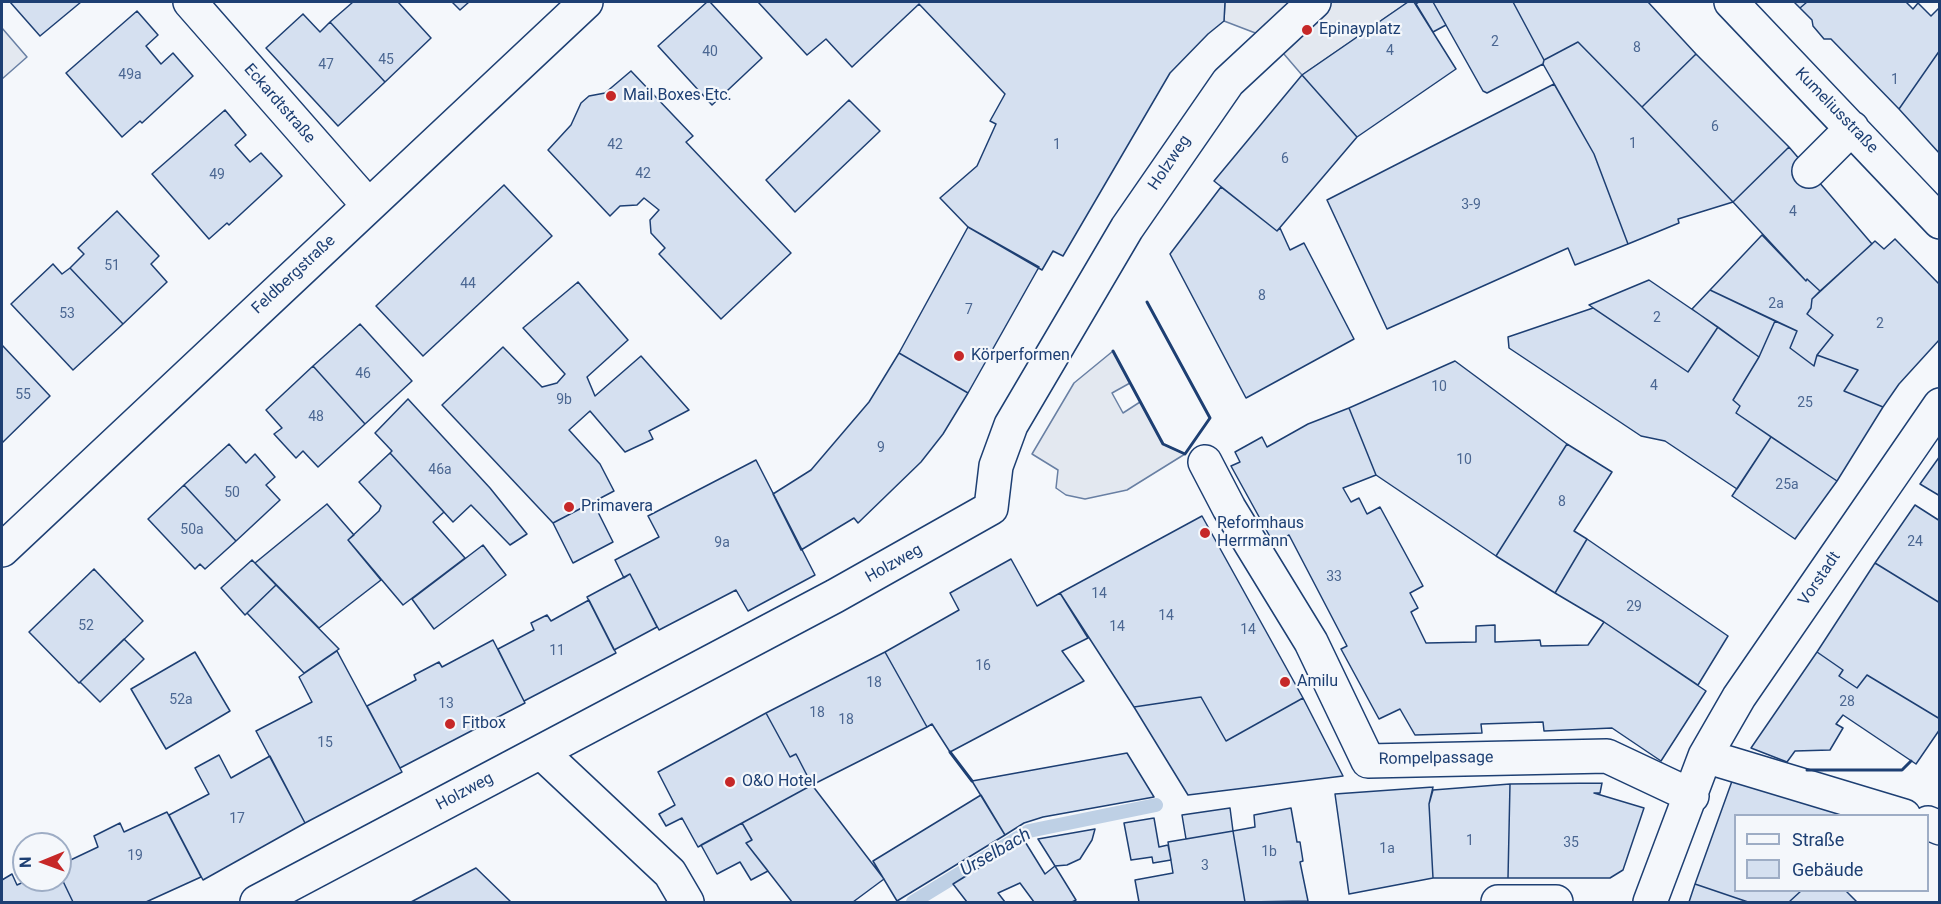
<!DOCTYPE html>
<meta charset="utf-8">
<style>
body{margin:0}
#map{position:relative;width:1941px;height:904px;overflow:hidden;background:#f4f7fb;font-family:Roboto,sans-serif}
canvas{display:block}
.frame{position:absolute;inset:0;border:3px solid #1d3f73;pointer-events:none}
.legend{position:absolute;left:1734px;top:814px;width:195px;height:78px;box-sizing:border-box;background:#f4f7fb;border:2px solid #9eadc5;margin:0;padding:8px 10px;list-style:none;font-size:18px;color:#1d3f73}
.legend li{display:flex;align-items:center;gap:12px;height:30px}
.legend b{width:30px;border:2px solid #9eadc5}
.north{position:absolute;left:12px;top:832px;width:60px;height:60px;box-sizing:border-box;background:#f4f7fb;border:2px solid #9eadc5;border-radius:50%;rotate:269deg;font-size:16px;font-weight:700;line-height:24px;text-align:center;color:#1d3f73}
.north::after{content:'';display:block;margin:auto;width:21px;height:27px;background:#c62828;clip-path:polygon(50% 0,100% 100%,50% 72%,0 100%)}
</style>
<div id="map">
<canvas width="1941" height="904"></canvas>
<div class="frame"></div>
<ul class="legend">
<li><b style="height:8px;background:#f4f7fb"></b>Straße</li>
<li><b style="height:16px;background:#d5e0f0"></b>Gebäude</li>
</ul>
<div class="north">N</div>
</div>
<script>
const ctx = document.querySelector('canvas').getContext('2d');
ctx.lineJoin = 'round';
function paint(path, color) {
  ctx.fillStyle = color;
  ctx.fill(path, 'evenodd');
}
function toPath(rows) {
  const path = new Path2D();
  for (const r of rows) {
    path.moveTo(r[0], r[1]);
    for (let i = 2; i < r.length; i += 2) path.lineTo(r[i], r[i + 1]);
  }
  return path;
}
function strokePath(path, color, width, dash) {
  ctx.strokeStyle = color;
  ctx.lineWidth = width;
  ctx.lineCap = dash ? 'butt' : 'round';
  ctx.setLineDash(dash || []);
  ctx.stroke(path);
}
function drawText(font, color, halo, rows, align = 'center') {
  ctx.font = font + ' Roboto,sans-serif';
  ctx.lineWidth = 4.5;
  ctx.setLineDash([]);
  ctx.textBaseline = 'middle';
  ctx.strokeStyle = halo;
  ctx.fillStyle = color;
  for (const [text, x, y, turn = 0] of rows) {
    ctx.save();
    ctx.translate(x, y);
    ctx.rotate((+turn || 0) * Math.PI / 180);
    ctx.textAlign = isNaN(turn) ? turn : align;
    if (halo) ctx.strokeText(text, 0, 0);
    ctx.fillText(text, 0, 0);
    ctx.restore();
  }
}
const parking = toPath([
 [1225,2,1408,2,1302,75,1271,39,1224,21,1225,2],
 [2,28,27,57,2,79,2,28],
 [1113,351,1130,383,1112,393,1123,413,1140,402,1163,444,1185,454,1127,490,1085,499,1066,495,1056,488,1058,470,1032,454,1074,383,1113,351]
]);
const stream = toPath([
 [913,902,1029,831,1156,805]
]);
const building = toPath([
 [10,2,81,2,40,36,10,2],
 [353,2,398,2,431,38,385,82,330,22,353,2],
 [452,2,469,2,460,10,452,2],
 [707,2,710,2,762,58,712,105,658,46,707,2],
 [758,2,1225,2,1224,21,1208,34,1170,73,1063,256,1053,251,1042,270,968,227,940,198,977,166,996,124,990,121,1005,94,919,4,852,67,826,39,807,55,758,2],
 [1408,2,1414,2,1456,69,1357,137,1302,75,1408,2],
 [1419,2,1433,2,1446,25,1433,32,1416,4,1419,2],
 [1433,2,1513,2,1544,60,1543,64,1487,93,1483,91,1433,2],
 [1513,2,1648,2,1696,54,1642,107,1578,42,1544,60,1513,2],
 [1794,2,1807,2,1800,8,1794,2],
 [1807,2,1906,2,1913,9,1918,3,1931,16,1940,7,1940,50,1899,109,1831,39,1824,39,1813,26,1812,20,1800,8,1807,2],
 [137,11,158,35,146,46,161,64,173,53,193,76,142,123,140,121,122,137,66,73,137,11],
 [303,14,320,32,330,22,385,82,338,126,266,48,303,14],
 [1578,42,1642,107,1733,202,1678,219,1679,223,1628,244,1594,154,1543,64,1544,60,1578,42],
 [1940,50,1940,154,1899,109,1940,50],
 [1696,54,1789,147,1733,202,1642,107,1696,54],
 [631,71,693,136,686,142,791,253,721,319,659,254,665,248,651,233,650,220,659,210,644,198,637,205,620,206,610,216,548,150,571,125,581,103,589,96,605,93,631,71],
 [1302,75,1357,137,1277,231,1214,181,1302,75],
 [1554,84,1594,154,1628,244,1575,265,1568,248,1387,329,1327,200,1554,84],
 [849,100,880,131,795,212,766,180,849,100],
 [225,110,246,135,235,145,250,162,261,153,282,176,229,225,227,223,209,239,152,174,225,110],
 [1789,147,1872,244,1820,291,1807,279,1806,281,1733,202,1789,147],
 [504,185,552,236,423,356,376,306,504,185],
 [1221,187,1277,231,1280,228,1290,250,1304,243,1354,339,1246,398,1170,254,1221,187],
 [117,211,159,256,151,264,167,282,123,324,70,268,84,254,78,248,117,211],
 [968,227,1039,267,968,393,899,353,968,227],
 [1762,235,1806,281,1807,279,1820,291,1812,299,1811,308,1807,314,1833,335,1817,355,1814,366,1790,348,1797,331,1710,290,1762,235],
 [1895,239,1940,285,1940,339,1899,384,1883,407,1844,391,1858,370,1817,355,1833,335,1807,314,1811,308,1812,299,1875,241,1884,249,1895,239],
 [53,264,62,274,70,268,123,324,73,370,11,304,53,264],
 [1649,280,1718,327,1688,372,1589,305,1649,280],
 [578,282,628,340,587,377,595,396,641,356,689,410,649,431,653,439,625,452,590,411,569,430,600,464,614,491,553,523,442,405,503,347,542,387,557,383,565,374,523,328,578,282],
 [1710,290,1775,321,1759,357,1692,309,1710,290],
 [1593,308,1688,372,1718,327,1759,357,1733,400,1740,406,1736,413,1771,437,1737,489,1665,441,1641,436,1509,348,1508,337,1593,308],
 [1775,321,1797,331,1790,348,1814,366,1817,355,1858,370,1844,391,1883,407,1837,481,1736,413,1740,406,1733,400,1759,357,1775,321],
 [360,324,412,381,365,424,313,366,360,324],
 [2,345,50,396,2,443,2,345],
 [899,353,968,393,943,434,921,462,858,523,854,518,801,550,773,494,811,470,869,402,899,353],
 [1455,361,1567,444,1496,556,1376,475,1349,408,1455,361],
 [313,366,365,424,318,467,303,451,296,458,274,434,282,428,266,410,313,366],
 [408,399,490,488,527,534,510,545,471,505,453,522,390,453,392,451,375,433,408,399],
 [1349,408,1376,475,1343,488,1351,502,1359,498,1367,514,1380,507,1423,586,1410,593,1418,608,1411,612,1426,643,1476,642,1476,626,1495,625,1495,642,1540,640,1541,646,1588,645,1604,622,1706,691,1661,761,1612,728,1544,731,1543,722,1481,724,1482,733,1415,735,1400,709,1379,719,1341,649,1347,646,1289,535,1274,544,1231,466,1240,462,1235,452,1262,437,1267,447,1308,424,1349,408],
 [1771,437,1837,481,1795,539,1732,496,1771,437],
 [229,444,246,463,255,454,275,477,266,485,280,500,236,541,184,485,229,444],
 [1567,444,1612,472,1574,531,1587,539,1555,593,1496,556,1567,444],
 [390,453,444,512,433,522,465,558,403,605,348,540,379,511,381,506,359,482,390,453],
 [1940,456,1940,496,1920,484,1940,456],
 [756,460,815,575,748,611,736,590,659,630,630,574,624,578,615,560,659,537,648,516,756,460],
 [184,485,236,541,205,569,200,564,195,569,148,519,184,485],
 [593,502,613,542,573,563,553,523,593,502],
 [327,504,354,535,348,540,381,580,319,628,255,563,327,504],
 [1915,505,1940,521,1940,603,1875,563,1915,505],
 [1202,516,1303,698,1226,741,1201,697,1134,707,1060,593,1202,516],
 [1587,539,1728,636,1698,685,1604,622,1555,593,1587,539],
 [483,545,506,575,434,629,412,599,483,545],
 [1011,559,1037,606,1060,593,1088,638,1062,651,1084,681,950,752,932,724,927,727,885,652,959,610,950,593,1011,559],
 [252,560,276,585,245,615,221,588,252,560],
 [1875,563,1940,603,1940,719,1867,675,1857,688,1839,676,1843,670,1817,652,1875,563],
 [94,569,143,621,79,683,29,632,94,569],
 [630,574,657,627,614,650,587,597,630,574],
 [276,585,339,649,304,673,247,613,276,585],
 [589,600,616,653,524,701,498,649,534,630,531,623,547,615,551,621,589,600],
 [124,639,144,659,100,702,80,682,124,639],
 [493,640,525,703,400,768,367,706,416,680,414,675,439,662,442,667,493,640],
 [337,651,402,772,305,823,256,731,312,702,299,677,337,651],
 [195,652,230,711,166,749,131,689,195,652],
 [885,652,927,727,812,785,796,754,790,757,766,713,885,652],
 [1817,652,1843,670,1839,676,1857,688,1867,675,1940,719,1940,729,1916,764,1843,715,1836,724,1843,728,1830,750,1795,751,1787,762,1751,748,1817,652],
 [1201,697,1226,741,1303,698,1343,776,1188,795,1134,707,1201,697],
 [766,713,790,757,796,754,812,785,698,847,682,818,666,826,659,814,675,805,658,772,766,713],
 [1127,753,1154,797,1043,817,1024,823,1005,835,972,781,1127,753],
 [219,755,231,778,270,756,305,823,203,880,169,815,209,794,195,768,219,755],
 [1736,770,1846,816,1736,816,1736,890,1802,890,1789,902,1748,902,1695,884,1736,770],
 [1602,783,1600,793,1594,793,1644,808,1623,870,1610,878,1508,878,1510,784,1602,783],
 [1510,784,1508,878,1433,878,1429,804,1433,790,1510,784],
 [812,785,884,879,853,902,792,902,746,843,752,840,742,823,812,785],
 [1433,787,1429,804,1433,878,1349,894,1335,794,1433,787],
 [981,795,1005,835,897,901,873,861,981,795],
 [1230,808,1233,831,1186,839,1182,815,1230,808],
 [1291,808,1297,842,1300,842,1303,861,1300,862,1308,901,1245,902,1233,831,1255,827,1254,815,1291,808],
 [167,812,201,877,146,902,73,902,60,875,60,865,98,847,94,836,120,823,124,832,167,812],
 [1154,818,1159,847,1168,845,1171,860,1153,863,1152,857,1131,860,1124,823,1154,818],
 [742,823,752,840,746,843,768,871,751,880,740,862,717,874,701,845,742,823],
 [1095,829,1092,840,1080,859,1067,865,1055,866,1038,839,1095,829],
 [1233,831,1245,902,1139,902,1135,880,1173,873,1168,842,1233,831],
 [1024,840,1045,874,1055,866,1076,900,1072,902,1034,902,1020,883,998,893,1005,902,967,902,953,884,1024,840],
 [476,868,511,902,411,902,476,868],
 [12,874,17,885,28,880,60,880,60,875,73,902,2,902,2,880,12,874],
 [1695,884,1748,902,1689,902,1695,884],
 [1802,890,1845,890,1857,902,1789,902,1802,890]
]);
const street = toPath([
 [190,2,368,205],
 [1731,2,1940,222],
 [1809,171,1852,128],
 [1205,462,1229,508,1311,642,1368,761,1607,756,1692,796],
 [541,752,670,873,687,902],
 [1705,756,1904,816],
 [1928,823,1940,828],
 [257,902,835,596,991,508,996,466,1011,425,1127,228,1228,82,1314,2],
 [1498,902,1556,902],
 [1650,902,1705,756,1739,697,1940,405]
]);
const secondary = toPath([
 [2,550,586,2]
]);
const wall = toPath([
 [1113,351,1163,444,1185,454,1210,418,1147,302],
 [950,752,972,781],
 [1807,770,1902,770,1911,761]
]);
const markers = [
 [1307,30,6,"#c62828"],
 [611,96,6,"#c62828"],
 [959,356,6,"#c62828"],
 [569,507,6,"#c62828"],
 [1205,533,6,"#c62828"],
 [1285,682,6,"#c62828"],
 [450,724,6,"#c62828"],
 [730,782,6,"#c62828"]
];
const numberNames = [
 ["2",1495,42],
 ["8",1637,48],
 ["4",1390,51],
 ["40",710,52],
 ["45",386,60],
 ["47",326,65],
 ["49a",130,75],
 ["1",1895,80],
 ["6",1715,127],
 ["1",1633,144],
 ["42",615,145],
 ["1",1057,145],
 ["6",1285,159],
 ["42",643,174],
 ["49",217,175],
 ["3-9",1471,205],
 ["4",1793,212],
 ["51",112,266],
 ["44",468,284],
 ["8",1262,296],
 ["2a",1776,304],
 ["7",969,310],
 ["53",67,314],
 ["2",1657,318],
 ["2",1880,324],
 ["46",363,374],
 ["4",1654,386],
 ["10",1439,387],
 ["55",23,395],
 ["9b",564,400],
 ["25",1805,403],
 ["48",316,417],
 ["9",881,448],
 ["10",1464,460],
 ["46a",440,470],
 ["25a",1787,485],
 ["50",232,493],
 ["8",1562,502],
 ["50a",192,530],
 ["24",1915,542],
 ["9a",722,543],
 ["33",1334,577],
 ["14",1099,594],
 ["29",1634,607],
 ["14",1166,616],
 ["52",86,626],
 ["14",1117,627],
 ["14",1248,630],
 ["11",557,651],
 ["16",983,666],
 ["18",874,683],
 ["52a",181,700],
 ["28",1847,702],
 ["13",446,704],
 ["18",817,713],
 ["18",846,720],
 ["15",325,743],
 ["17",237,819],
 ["1",1470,841],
 ["35",1571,843],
 ["1a",1387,849],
 ["1b",1269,852],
 ["19",135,856],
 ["3",1205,866]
];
const poiNames = [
 ["Epinayplatz",1319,30],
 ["Mail Boxes Etc.",623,96],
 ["Körperformen",971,356],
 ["Primavera",581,507],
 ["Reformhaus",1217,524],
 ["Herrmann",1217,542],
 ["Amilu",1297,682],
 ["Fitbox",462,724],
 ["O&O Hotel",742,782]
];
const streetNames = [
 ["Eckardtstraße",279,104,49],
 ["Kumeliusstraße",1836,111,46],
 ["Holzweg",1170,163,-56],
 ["Feldbergstraße",294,275,-43],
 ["Holzweg",894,564,-29],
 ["Vorstadt",1820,579,-56],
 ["Rompelpassage",1436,759,-1],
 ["Holzweg",465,792,-28]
];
const waterNames = [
 ["Urselbach",996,853,-30]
];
paint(parking, '#e3e8f0');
strokePath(parking, '#687fa3', 1.5);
strokePath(stream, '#bed0e5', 14);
paint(building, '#d5e0f0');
strokePath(building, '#1d3f73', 1.5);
strokePath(street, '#1d3f73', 36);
strokePath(secondary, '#1d3f73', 36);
strokePath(street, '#f4f7fb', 33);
strokePath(secondary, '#f4f7fb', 33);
strokePath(wall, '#1d3f73', 3);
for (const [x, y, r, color] of markers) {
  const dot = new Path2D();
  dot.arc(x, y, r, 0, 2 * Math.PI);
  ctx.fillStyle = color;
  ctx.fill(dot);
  strokePath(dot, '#f4f7fb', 2);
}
drawText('14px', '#4b6792', null, numberNames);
drawText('16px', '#1d3f73', '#f4f7fb', poiNames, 'left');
drawText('16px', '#1d3f73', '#f4f7fb', streetNames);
drawText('italic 18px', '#1d3f73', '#f4f7fb', waterNames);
</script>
